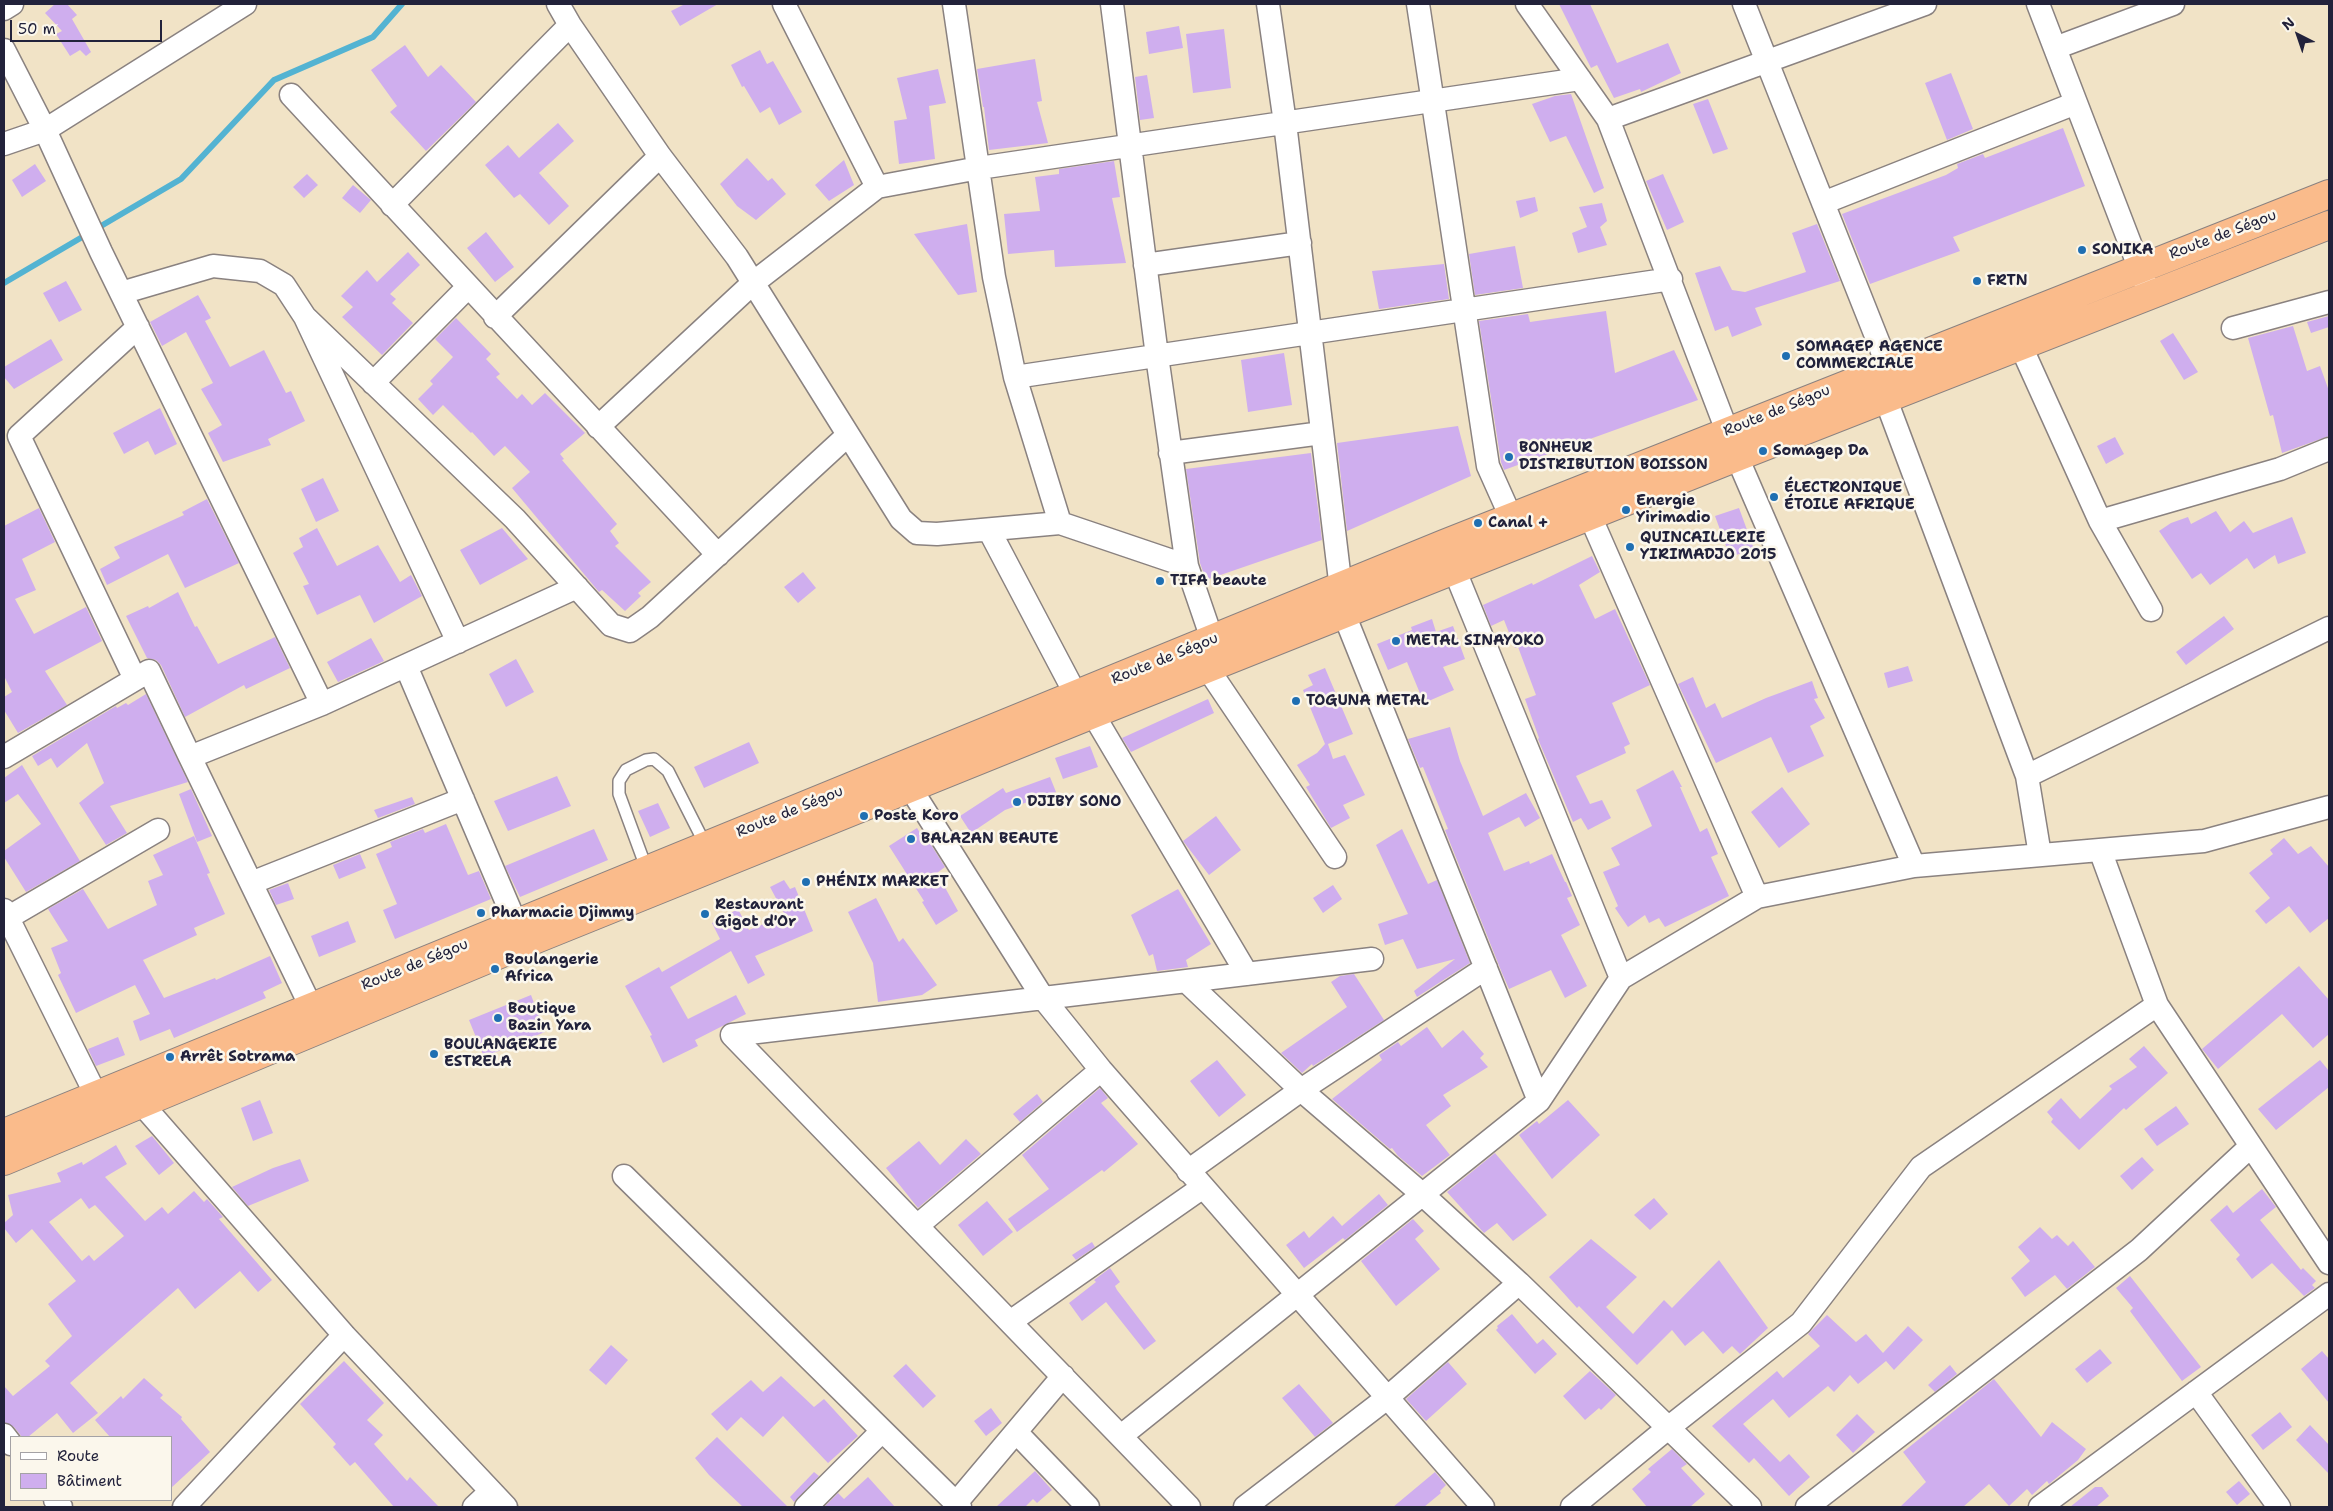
<!DOCTYPE html>
<meta charset="utf-8">
<style>
body{margin:0}
#map{position:relative;width:2333px;height:1511px;overflow:hidden;background:#f1e3c6;font-family:"Shantell Sans",sans-serif}
canvas{display:block}
.frame{position:absolute;inset:0;border:5px solid #22223b;pointer-events:none}
.legend{position:absolute;left:10px;top:1436px;width:162px;height:65px;box-sizing:border-box;background:#fbf7ec;border:1px solid #a4a2a5;margin:0;padding:6px 9px;list-style:none;font-size:15px;color:#22223b}
.legend li{display:flex;align-items:center;gap:10px;height:25px}
.legend b{width:25px;border:1px solid #a4a2a5}
.north{position:absolute;left:2273px;top:10px;width:50px;height:50px;-webkit-text-stroke:4px #fbf7ec;paint-order:stroke;rotate:319deg;font-size:14px;font-weight:700;line-height:20px;text-align:center;color:#22223b}
.north::after{content:'';display:block;margin:auto;width:18px;height:22px;background:#22223b;clip-path:polygon(50% 0,100% 100%,50% 72%,0 100%)}
.scale{position:absolute;left:10px;top:20px;width:152px;height:22px;box-sizing:border-box;border:2px solid #22223b;border-top:0;padding-left:6px;font-size:15px;line-height:18px;white-space:nowrap;color:#22223b;-webkit-text-stroke:4px #fbf7ec;paint-order:stroke}
</style>
<div id="map">
<canvas width="2333" height="1511"></canvas>
<div class="frame"></div>
<ul class="legend">
<li><b style="height:6px;background:#fff"></b>Route</li>
<li><b style="height:14px;background:#cfaeee"></b>Bâtiment</li>
</ul>
<div class="north">N</div>
<div class="scale">50 m</div>
</div>
<script>
const ctx = document.querySelector('canvas').getContext('2d');
ctx.lineJoin = 'round';
function toPath(rows) {
  const path = new Path2D();
  for (const r of rows) {
    path.moveTo(r[0], r[1]);
    for (let i = 2; i < r.length; i += 2) path.lineTo(r[i], r[i + 1]);
  }
  return path;
}
function strokePath(path, color, width, dash) {
  ctx.strokeStyle = color;
  ctx.lineWidth = width;
  ctx.lineCap = dash ? 'butt' : 'round';
  ctx.setLineDash(dash || []);
  ctx.stroke(path);
}
function paint(path, color) {
  ctx.fillStyle = color;
  ctx.fill(path, 'evenodd');
}
function drawText(font, color, halo, rows, align = 'center') {
  ctx.font = font + ' "Shantell Sans",sans-serif';
  ctx.lineWidth = 5;
  ctx.setLineDash([]);
  ctx.textBaseline = 'middle';
  ctx.strokeStyle = halo;
  ctx.fillStyle = color;
  for (const [text, x, y, turn = 0] of rows) {
    ctx.save();
    ctx.translate(x, y);
    ctx.rotate((+turn || 0) * Math.PI / 180);
    ctx.textAlign = isNaN(turn) ? turn : align;
    if (halo) ctx.strokeText(text, 0, 0);
    ctx.fillText(text, 0, 0);
    ctx.restore();
  }
}
const stream = toPath([
 [4,283,181,179,274,80,373,37,402,4]
]);
const building = toPath([
 [55,4,67,4,77,15,72,19,91,52,86,56,80,50,70,56,56,34,62,31,45,13],
 [685,4,718,4,680,26,671,11],
 [1559,4,1590,4,1617,63,1668,43,1681,73,1641,92,1640,89,1614,98,1597,65,1591,68],
 [1179,26,1183,48,1149,54,1146,32],
 [1224,29,1231,88,1193,93,1186,34],
 [405,45,428,77,441,65,476,102,426,151,390,112,397,106,371,70],
 [760,50,767,64,773,61,802,112,779,125,770,107,760,113,744,86,742,87,731,65],
 [1035,59,1042,101,1037,102,1048,143,989,150,984,107,983,107,977,69],
 [938,69,946,103,929,106,935,159,899,164,894,121,907,119,897,78],
 [1951,73,1973,129,1947,140,1925,83],
 [1147,75,1154,118,1140,120,1135,77],
 [1571,94,1604,188,1594,193,1566,136,1550,142,1532,104,1555,96],
 [1708,99,1728,149,1713,154,1693,104],
 [558,123,574,141,539,173,569,206,549,225,520,194,514,198,485,165,508,145,519,158],
 [2063,128,2085,186,1953,237,1960,251,1870,284,1842,214,1946,175,1958,168,1957,164,1983,154,1985,158],
 [747,158,768,181,772,178,786,194,756,220,737,206,720,184],
 [844,160,854,185,829,201,815,185],
 [1114,161,1120,197,1112,198,1126,263,1055,267,1054,250,1008,254,1004,214,1040,211,1035,177,1059,174,1059,169],
 [35,164,46,181,22,197,12,180],
 [307,174,318,185,304,198,293,187],
 [1663,174,1684,222,1667,230,1646,181],
 [353,185,371,200,360,213,342,198],
 [1535,197,1538,211,1520,218,1516,201],
 [1602,203,1607,221,1600,227,1607,245,1578,253,1572,233,1587,227,1579,207],
 [967,224,977,292,958,295,914,234],
 [1817,224,1840,281,1755,308,1762,325,1732,337,1728,326,1715,331,1695,273,1720,266,1732,290,1745,292,1806,272,1792,233],
 [486,232,514,267,495,282,467,248],
 [1515,246,1523,288,1475,295,1469,254],
 [408,252,420,265,390,294,396,299,392,303,413,323,382,355,342,317,353,307,341,296,367,270,377,282],
 [1444,264,1449,299,1379,309,1372,271],
 [66,281,82,310,59,322,43,293],
 [198,295,211,318,205,321,230,367,264,350,286,393,291,391,305,421,268,439,271,445,223,462,208,433,222,425,201,389,213,383,186,332,162,346,150,322],
 [1606,311,1615,373,1674,350,1698,400,1504,470,1501,462,1479,321,1528,314,1530,322],
 [2329,316,2329,327,2311,333,2307,322],
 [456,318,491,354,486,359,500,374,496,377,517,399,522,394,532,405,545,393,585,433,560,454,564,459,562,460,617,524,610,531,619,543,615,546,651,582,638,593,641,596,625,611,602,590,599,592,512,488,530,472,505,446,494,456,472,432,471,433,443,405,433,415,418,399,433,384,430,381,453,357,435,339],
 [2293,326,2307,371,2320,366,2329,391,2329,436,2282,453,2273,415,2270,416,2248,338],
 [2173,333,2198,372,2184,380,2160,341],
 [51,339,63,360,14,389,4,377,4,367],
 [1284,353,1292,405,1248,412,1241,360],
 [160,408,177,444,155,455,148,441,124,454,113,433],
 [1458,426,1471,476,1347,531,1337,443],
 [2115,437,2124,454,2106,464,2097,446],
 [1311,453,1322,540,1206,580,1200,563,1186,469],
 [323,478,339,511,316,522,301,489],
 [207,499,239,563,185,588,168,554,107,585,100,569,120,558,114,547,184,515,182,512],
 [39,508,55,542,22,559,36,590,15,599,34,634,86,607,102,641,45,671,67,705,18,733,4,710,4,697,12,692,4,676,4,526],
 [1739,508,1754,549,1730,557,1715,516],
 [2216,511,2230,532,2244,521,2253,533,2292,517,2306,553,2278,564,2275,555,2254,569,2247,558,2210,585,2201,573,2192,579,2159,531,2171,523,2188,517,2191,524],
 [317,528,337,566,378,545,400,582,411,575,422,596,374,623,360,595,317,615,303,586,309,584,293,553,303,547,299,538],
 [502,528,528,559,480,585,460,550],
 [1592,556,1600,572,1579,585,1595,619,1615,609,1650,685,1612,703,1630,744,1624,747,1626,753,1576,776,1590,804,1602,800,1611,818,1588,830,1581,818,1573,822,1538,739,1539,738,1525,699,1536,695,1518,647,1515,648,1504,620,1491,626,1483,605,1532,583,1533,585],
 [803,572,816,588,798,603,784,587],
 [178,592,195,627,197,626,218,664,275,637,290,668,246,689,244,685,185,717,161,665,156,660,147,658,126,616,148,606,149,608],
 [2224,616,2234,629,2186,665,2176,652],
 [1432,619,1436,632,1453,626,1465,659,1443,667,1454,690,1424,703,1407,662,1388,670,1377,644,1412,630,1411,627],
 [371,638,384,661,338,682,327,662],
 [516,659,534,692,506,707,489,674],
 [1908,666,1913,681,1888,688,1884,673],
 [1325,668,1353,734,1328,744,1333,759,1345,755,1365,795,1343,805,1350,818,1331,828,1306,787,1310,785,1297,765,1317,753,1325,744,1303,690,1313,685,1308,675],
 [1693,677,1706,708,1715,703,1722,718,1766,698,1812,681,1818,698,1814,699,1825,718,1810,726,1824,756,1788,773,1771,737,1716,763,1678,684],
 [146,694,188,782,110,806,127,833,106,845,79,803,104,783,87,743,57,768,51,758,38,766,32,756,116,706,117,708,126,703,128,705],
 [1208,699,1214,713,1131,752,1122,738],
 [1450,727,1460,761,1483,816,1526,793,1540,818,1525,827,1519,817,1488,833,1504,871,1529,861,1530,864,1552,854,1565,882,1566,882,1572,896,1567,898,1580,925,1561,935,1587,986,1565,998,1551,970,1509,989,1502,973,1445,830,1448,829,1423,767,1420,768,1408,739],
 [749,742,759,763,704,788,694,767],
 [1090,746,1098,767,1063,779,1055,758],
 [22,765,80,861,26,892,4,857,4,851,41,824,18,794,4,803,4,778],
 [1673,770,1682,787,1680,787,1700,832,1707,828,1718,854,1711,857,1729,896,1665,927,1659,918,1649,923,1645,915,1628,927,1615,908,1618,906,1603,872,1620,865,1611,848,1652,826,1636,790],
 [557,776,571,806,508,831,494,801],
 [1050,777,1056,792,1005,810,971,833,960,816,1003,788,1006,793],
 [1782,787,1810,824,1779,848,1751,812],
 [191,789,212,836,197,842,179,794],
 [412,797,415,804,378,818,374,810],
 [658,803,670,828,650,837,638,811],
 [1216,816,1241,850,1209,875,1183,841],
 [446,824,468,875,479,871,491,899,395,939,383,910,397,904,376,854,392,847,390,842,423,829,425,833],
 [917,828,926,842,928,840,945,867,937,873,958,911,936,925,922,902,924,901,889,846],
 [594,829,608,860,520,897,505,866],
 [1402,829,1428,884,1437,880,1470,963,1417,997,1414,991,1455,959,1417,969,1403,939,1385,945,1378,924,1408,914,1376,845],
 [194,836,210,873,207,874,225,914,194,928,197,935,143,960,164,998,215,978,216,980,270,956,282,983,263,992,266,998,174,1038,170,1029,140,1041,133,1021,150,1014,135,985,76,1013,58,975,61,973,51,948,68,941,48,909,83,889,108,929,157,905,148,881,163,875,153,855],
 [2284,838,2298,854,2311,846,2329,867,2329,918,2310,933,2289,906,2266,924,2255,911,2270,898,2249,873,2273,854,2270,850],
 [360,854,366,868,339,879,333,865],
 [784,880,790,889,795,887,813,931,755,956,765,975,748,984,731,951,670,987,688,1019,736,995,746,1014,695,1040,698,1046,663,1063,650,1036,652,1035,625,986,659,967,662,972,720,939,712,923,738,909,749,930,785,915,770,887],
 [288,883,294,899,276,905,269,890],
 [1333,885,1342,899,1323,913,1313,898],
 [1178,889,1211,944,1186,960,1188,967,1157,971,1153,954,1149,956,1131,915],
 [876,898,899,942,903,938,937,985,922,995,878,1002,873,963,848,912],
 [348,921,356,942,319,957,311,936],
 [2299,966,2329,1000,2329,1034,2313,1048,2282,1014,2218,1069,2202,1049],
 [1354,974,1384,1020,1313,1066,1312,1064,1302,1073,1281,1053,1347,1007,1331,982,1340,976],
 [531,995,545,1032,484,1057,469,1020],
 [1427,1027,1442,1048,1463,1030,1484,1054,1480,1058,1488,1067,1443,1095,1451,1106,1426,1125,1450,1155,1422,1176,1398,1156,1392,1148,1390,1149,1332,1099,1382,1060,1379,1055,1398,1042,1401,1046],
 [118,1037,125,1055,96,1066,88,1049],
 [2144,1046,2168,1073,2126,1110,2124,1108,2079,1150,2051,1122,2053,1119,2047,1112,2061,1098,2080,1119,2112,1089,2109,1086,2137,1067,2129,1059],
 [1217,1060,1246,1095,1219,1117,1190,1081],
 [2320,1060,2329,1071,2329,1087,2276,1130,2258,1109],
 [1100,1088,1108,1098,1101,1103,1138,1144,1104,1172,1102,1170,1017,1232,1008,1219,1049,1189,1022,1155],
 [1037,1094,1043,1102,1020,1122,1013,1114],
 [260,1100,273,1133,253,1141,241,1108],
 [1568,1100,1600,1135,1552,1179,1519,1135,1537,1121,1539,1124],
 [2176,1106,2189,1124,2157,1146,2144,1129],
 [152,1136,174,1163,159,1175,135,1146],
 [966,1139,981,1154,918,1208,886,1168,919,1141,940,1165],
 [116,1145,127,1164,105,1177,145,1221,162,1207,168,1214,194,1191,204,1202,207,1199,223,1217,219,1219,272,1280,258,1292,240,1271,195,1309,178,1288,70,1383,98,1413,73,1433,57,1413,28,1437,22,1437,14,1427,4,1422,4,1386,13,1396,50,1366,45,1361,72,1336,48,1304,76,1281,32,1229,16,1243,4,1228,4,1223,13,1215,8,1195,61,1182,57,1173,82,1162,83,1165],
 [81,1198,89,1209,95,1205,124,1236,94,1261,89,1255,82,1261,49,1222],
 [1495,1153,1547,1215,1513,1241,1497,1223,1484,1233,1447,1192],
 [2142,1157,2154,1170,2132,1190,2120,1176],
 [300,1159,309,1181,248,1206,232,1187,273,1168],
 [2262,1189,2276,1207,2260,1220,2301,1270,2303,1268,2316,1281,2312,1285,2315,1288,2304,1296,2272,1263,2252,1279,2236,1259,2240,1255,2210,1220,2227,1205,2233,1213],
 [1379,1194,1388,1205,1345,1240,1343,1238,1304,1268,1286,1245,1304,1231,1309,1238,1333,1216,1342,1226],
 [1654,1198,1668,1214,1650,1230,1634,1215],
 [987,1201,1013,1232,983,1256,958,1225],
 [1413,1219,1424,1231,1415,1239,1440,1269,1396,1306,1361,1261],
 [2040,1227,2052,1239,2057,1235,2068,1246,2073,1241,2095,1267,2067,1289,2055,1275,2025,1297,2011,1278,2030,1261,2018,1247],
 [1591,1239,1637,1277,1606,1307,1633,1334,1664,1300,1672,1308,1719,1260,1768,1328,1740,1354,1732,1346,1723,1354,1703,1331,1685,1346,1672,1330,1637,1365,1579,1306,1577,1308,1549,1277],
 [1092,1242,1095,1247,1076,1260,1072,1255],
 [1110,1268,1120,1282,1115,1286,1117,1290,1156,1341,1144,1350,1106,1302,1082,1321,1069,1303,1096,1282,1094,1280],
 [2130,1276,2201,1367,2182,1381,2130,1311,2133,1308,2116,1288],
 [1512,1314,1537,1344,1543,1339,1557,1354,1535,1374,1496,1330,1498,1328,1497,1326],
 [1827,1315,1856,1342,1866,1334,1883,1353,1908,1326,1923,1340,1894,1370,1886,1361,1858,1384,1850,1375,1834,1392,1828,1386,1789,1418,1773,1399,1743,1424,1780,1462,1789,1454,1810,1477,1789,1496,1754,1458,1749,1463,1712,1426,1777,1371,1783,1378,1820,1346,1808,1334],
 [611,1345,628,1360,606,1385,589,1370],
 [2100,1349,2112,1363,2087,1383,2075,1369],
 [2322,1351,2329,1359,2329,1403,2301,1369],
 [344,1361,384,1403,367,1420,383,1435,374,1444,407,1481,410,1477,439,1507,394,1507,355,1462,350,1466,333,1447,336,1444,300,1404],
 [1448,1362,1467,1384,1426,1421,1406,1399],
 [906,1364,936,1396,923,1408,893,1376],
 [1950,1365,1957,1374,1935,1392,1928,1385],
 [1590,1371,1616,1395,1601,1410,1599,1408,1585,1420,1563,1396],
 [781,1376,814,1407,824,1399,858,1436,828,1463,783,1416,763,1437,741,1417,727,1431,711,1414,751,1380,763,1392],
 [144,1378,163,1395,160,1398,182,1417,181,1419,210,1452,171,1488,171,1437,110,1437,95,1420,121,1396,123,1399],
 [1994,1379,2041,1437,2052,1422,2086,1449,2078,1460,2049,1484,2047,1481,2032,1495,2027,1489,2009,1506,1989,1484,1963,1507,1900,1507,1926,1482,1903,1452],
 [1299,1384,1333,1423,1315,1437,1282,1398],
 [991,1408,1002,1423,986,1436,974,1421],
 [2280,1412,2292,1427,2263,1450,2251,1435],
 [1857,1414,1875,1432,1853,1453,1836,1435],
 [2310,1425,2329,1445,2329,1474,2296,1440],
 [717,1437,788,1507,743,1507,709,1475,695,1458],
 [1672,1449,1687,1464,1681,1468,1705,1494,1690,1507,1647,1507,1632,1489,1651,1472,1648,1469],
 [1035,1471,1052,1490,1037,1503,1033,1499,1025,1507,996,1507],
 [814,1472,819,1476,794,1502,790,1497],
 [1435,1472,1446,1485,1440,1491,1441,1493,1424,1507,1393,1507],
 [868,1477,895,1507,824,1507,838,1493,844,1499],
 [2239,1481,2250,1494,2237,1505,2226,1492],
 [2095,1487,2102,1487,2109,1496,2096,1507,2070,1507]
]);
const lane = toPath([
 [647,870,619,794,619,781,626,770,646,760,654,759,668,771,706,846]
]);
const street = toPath([
 [558,4,570,25,660,156,737,257,901,519,917,533,937,534,1060,523,1187,566],
 [784,4,877,187],
 [954,4,994,277,1015,377,1060,523],
 [1112,4,1157,356,1187,566,1212,639],
 [1268,4,1285,123,1344,614,1539,1101],
 [1418,4,1488,466,1518,533],
 [1527,4,1608,119,1737,457,1914,866],
 [1744,4,1895,384],
 [2038,4,2146,285],
 [4,9,12,4],
 [2055,48,2173,4],
 [4,50,45,130,101,252,322,704],
 [291,95,718,555],
 [1608,119,1925,4],
 [4,144,45,130,245,4],
 [1823,203,2076,103],
 [392,205,570,25],
 [1145,265,1300,243],
 [121,293,213,266,260,271,284,285,305,317,458,642],
 [305,317,515,519,611,625,630,631,650,617,848,435],
 [495,317,660,156],
 [2233,328,2329,302],
 [2014,331,2100,521,2151,610],
 [1015,377,1671,279],
 [373,383,468,287],
 [1886,400,2027,776,2040,855],
 [598,427,753,283,877,187,979,168,1580,79],
 [1170,453,1322,433],
 [1590,516,1757,897],
 [2100,521,2280,469,2329,449],
 [989,530,1076,695],
 [1448,554,1621,978],
 [406,666,522,938],
 [1208,669,1335,857],
 [135,679,19,436,138,327],
 [1093,714,1247,974],
 [4,757,149,671,190,757,322,704,577,587],
 [190,757,311,1007],
 [2027,776,2329,628],
 [911,789,1043,998,1101,1070,1483,1507],
 [2100,850,2157,1005],
 [251,883,463,799],
 [4,910,96,1095],
 [4,920,158,830],
 [1186,981,1301,1090,1422,1194,1519,1283,1750,1507],
 [732,1035,1189,1507],
 [732,1035,1372,959],
 [141,1103,344,1335,506,1507],
 [1188,1171,1301,1090,1486,968],
 [624,1176,960,1507],
 [917,1226,1101,1070],
 [1010,1322,1203,1187],
 [2196,1392,2279,1507],
 [1016,1432,1088,1507],
 [4,1435,11,1444],
 [1121,1436,1539,1101,1621,978,1757,897,1914,866,2204,841,2329,807],
 [55,1500,61,1507],
 [956,1503,1063,1376],
 [184,1507,344,1335],
 [474,1507,491,1491],
 [806,1507,882,1431],
 [1245,1507,1387,1398,1519,1283],
 [1572,1507,1668,1428,1801,1323,1921,1167,2157,1005,2329,1263],
 [1807,1507,2139,1250,2251,1146],
 [2040,1507,2329,1294]
]);
const highway = toPath([
 [4,1133,1444,544,2329,194],
 [4,1161,524,944,1093,714,1737,457,2329,225]
]);
const markers = [
 [2082,250,5,"#1f6fb2"],
 [1977,281,5,"#1f6fb2"],
 [1786,356,5,"#1f6fb2"],
 [1763,451,5,"#1f6fb2"],
 [1509,457,5,"#1f6fb2"],
 [1774,497,5,"#1f6fb2"],
 [1626,510,5,"#1f6fb2"],
 [1478,523,5,"#1f6fb2"],
 [1630,547,5,"#1f6fb2"],
 [1160,581,5,"#1f6fb2"],
 [1396,641,5,"#1f6fb2"],
 [1296,701,5,"#1f6fb2"],
 [1017,802,5,"#1f6fb2"],
 [864,816,5,"#1f6fb2"],
 [911,839,5,"#1f6fb2"],
 [806,882,5,"#1f6fb2"],
 [481,913,5,"#1f6fb2"],
 [705,914,5,"#1f6fb2"],
 [495,969,5,"#1f6fb2"],
 [498,1018,5,"#1f6fb2"],
 [434,1054,5,"#1f6fb2"],
 [170,1057,5,"#1f6fb2"]
];
const streetNames = [
 ["Route de Ségou",2223,235,-21],
 ["Route de Ségou",1777,411,-22],
 ["Route de Ségou",1165,659,-22],
 ["Route de Ségou",790,812,-22],
 ["Route de Ségou",415,965,-22]
];
const poiNames = [
 ["SONIKA",2092,250],
 ["FRTN",1987,281],
 ["SOMAGEP AGENCE",1796,347],
 ["COMMERCIALE",1796,364],
 ["BONHEUR",1519,448],
 ["DISTRIBUTION BOISSON",1519,465],
 ["Somagep Da",1773,451],
 ["ÉLECTRONIQUE",1784,488],
 ["ÉTOILE AFRIQUE",1784,505],
 ["Energie",1636,501],
 ["Yirimadio",1636,518],
 ["Canal +",1488,523],
 ["QUINCAILLERIE",1640,538],
 ["YIRIMADJO 2015",1640,555],
 ["TIFA beaute",1170,581],
 ["METAL SINAYOKO",1406,641],
 ["TOGUNA METAL",1306,701],
 ["DJIBY SONO",1027,802],
 ["Poste Koro",874,816],
 ["BALAZAN BEAUTE",921,839],
 ["PHÉNIX MARKET",816,882],
 ["Restaurant",715,905],
 ["Gigot d'Or",715,922],
 ["Pharmacie Djimmy",491,913],
 ["Boulangerie",505,960],
 ["Africa",505,977],
 ["Boutique",508,1009],
 ["Bazin Yara",508,1026],
 ["BOULANGERIE",444,1045],
 ["ESTRELA",444,1062],
 ["Arrêt Sotrama",180,1057]
];
strokePath(stream, '#53b3d2', 6);
paint(building, '#cfaeee');
strokePath(lane, '#8a8280', 14);
strokePath(street, '#8a8280', 25);
strokePath(highway, '#8a8280', 30);
strokePath(lane, '#fff', 11);
strokePath(street, '#fff', 22);
strokePath(highway, '#fabb8b', 28);
for (const [x, y, r, color] of markers) {
  const dot = new Path2D();
  dot.arc(x, y, r, 0, 2 * Math.PI);
  ctx.fillStyle = color;
  ctx.fill(dot);
  strokePath(dot, '#fbf7ec', 2);
}
drawText('15px', '#22223b', '#fbf7ec', streetNames);
drawText('bold 15px', '#22223b', '#fbf7ec', poiNames, 'left');
</script>
